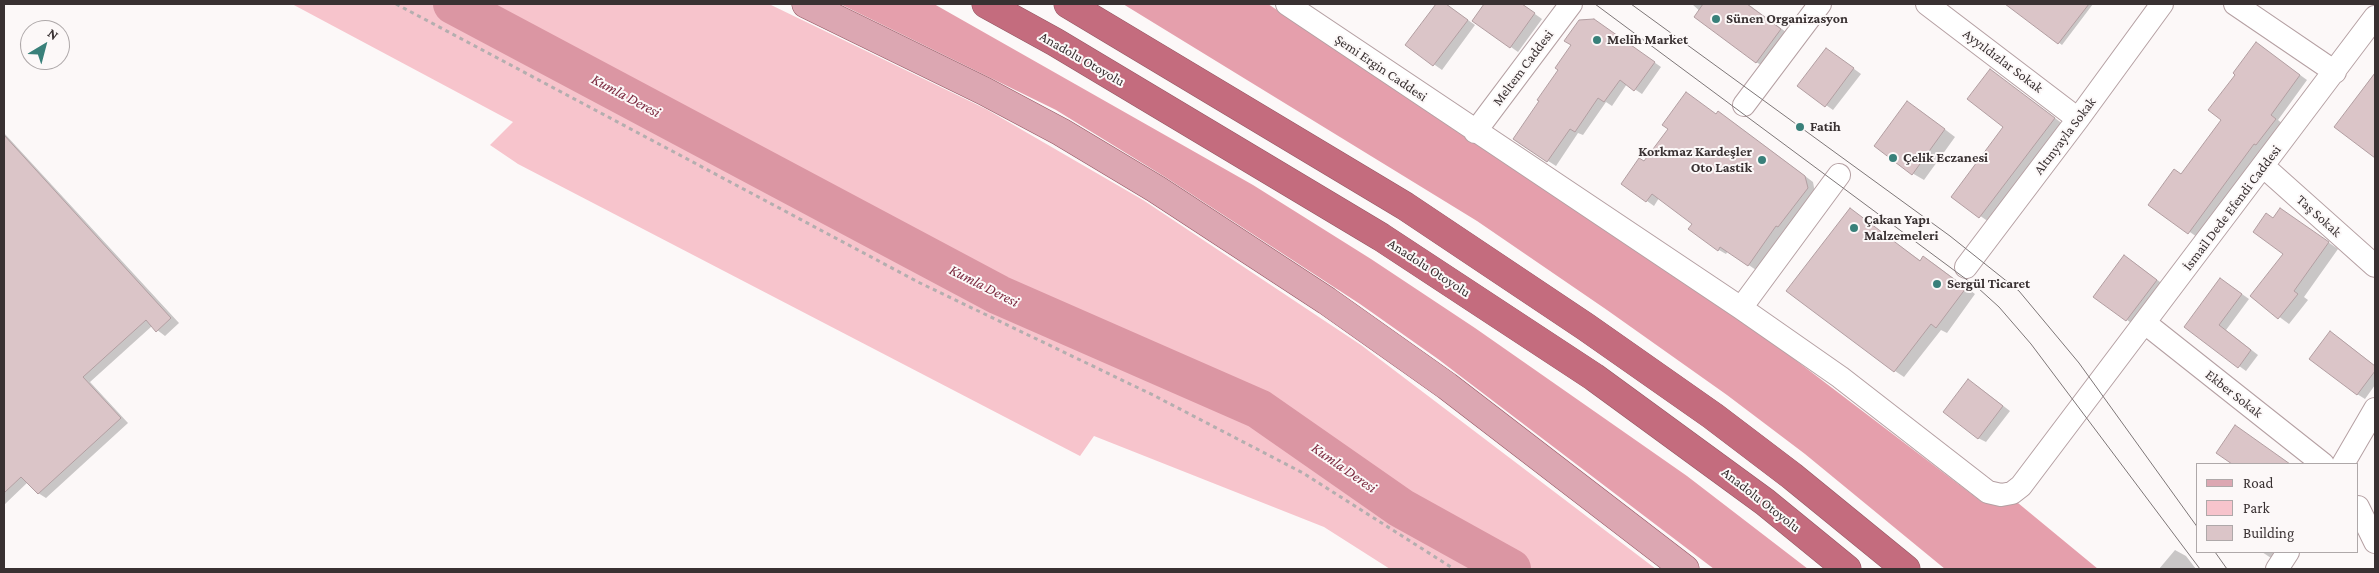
<!DOCTYPE html>
<meta charset="utf-8">
<style>
body{margin:0}
#map{position:relative;width:2379px;height:573px;overflow:hidden;background:#fcf8f8;font-family:"Crimson Pro",serif}
canvas{display:block}
.frame{position:absolute;inset:0;border:5px solid #393132;pointer-events:none}
.legend{position:absolute;left:2196px;top:463px;width:162px;height:90px;box-sizing:border-box;background:#fcf8f8;border:1px solid #aea8a9;margin:0;padding:6px 9px;list-style:none;font-size:15px;color:#393132}
.legend li{display:flex;align-items:center;gap:10px;height:25px}
.legend b{width:25px;border:1px solid #aea8a9}
.north{position:absolute;left:20px;top:20px;width:50px;height:50px;box-sizing:border-box;background:#fcf8f8;border:1px solid #aea8a9;border-radius:50%;rotate:37deg;font-size:14px;font-weight:700;line-height:20px;text-align:center;color:#393132}
.north::after{content:'';display:block;margin:auto;width:18px;height:22px;background:#39807a;clip-path:polygon(50% 0,100% 100%,50% 72%,0 100%)}
</style>
<div id="map">
<canvas width="2379" height="573"></canvas>
<div class="frame"></div>
<ul class="legend">
<li><b style="height:6px;background:#dca7b2"></b>Road</li>
<li><b style="height:14px;background:#f7c4cc"></b>Park</li>
<li><b style="height:14px;background:#dbc5c8"></b>Building</li>
</ul>
<div class="north">N</div>
</div>
<script>
const ctx = document.querySelector('canvas').getContext('2d');
ctx.lineJoin = 'round';
function paint(path, color) {
  ctx.fillStyle = color;
  ctx.fill(path, 'evenodd');
}
function toPath(rows) {
  const path = new Path2D();
  for (const r of rows) {
    path.moveTo(r[0], r[1]);
    for (let i = 2; i < r.length; i += 2) path.lineTo(r[i], r[i + 1]);
  }
  return path;
}
function strokePath(path, color, width, dash) {
  ctx.strokeStyle = color;
  ctx.lineWidth = width;
  ctx.lineCap = dash ? 'butt' : 'round';
  ctx.setLineDash(dash || []);
  ctx.stroke(path);
}
function drawText(font, color, halo, rows, align = 'center') {
  ctx.font = font + ' "Crimson Pro",serif';
  ctx.lineWidth = 4;
  ctx.setLineDash([]);
  ctx.textBaseline = 'middle';
  ctx.strokeStyle = halo;
  ctx.fillStyle = color;
  for (const [text, x, y, turn = 0] of rows) {
    ctx.save();
    ctx.translate(x, y);
    ctx.rotate((+turn || 0) * Math.PI / 180);
    ctx.textAlign = isNaN(turn) ? turn : align;
    if (halo) ctx.strokeText(text, 0, 0);
    ctx.fillText(text, 0, 0);
    ctx.restore();
  }
}
const green = toPath([
 [292,4,769,4,986,109,1143,200,1361,345,1656,569,1390,569,1324,527,1094,436,1080,456,518,164,490,145,513,122]
]);
const forest = toPath([
 [840,4,934,4,1253,185,1371,259,1475,328,1687,476,1808,569,1714,569,1438,359,1360,304,1165,177,1056,110],
 [1123,4,1268,4,1735,314,1982,502,2018,503,2098,569,1945,569,1805,454,1727,395,1607,310,1477,221]
]);
const shadow = toPath([
 [1437,4,1445,4,1475,25,1442,70,1407,45],
 [1485,4,1521,4,1542,19,1518,52,1473,20],
 [1692,4,1748,4,1790,35,1766,68,1756,62],
 [2007,4,2093,4,2062,45],
 [1602,25,1661,67,1642,94,1627,84,1612,106,1606,102,1583,135,1578,133,1556,166,1514,139],
 [2263,48,2307,80,2278,120,2283,124,2264,149,2262,148,2197,237,2150,204,2182,175,2223,119],
 [1827,49,1861,74,1833,110,1799,86],
 [1990,70,2063,124,1989,222,1953,197,2005,127],
 [2375,72,2375,156,2336,127],
 [1918,109,1955,137,1924,180,1912,173],
 [1717,115,1726,117,1813,182,1815,193,1787,231,1785,229,1756,270,1728,251,1726,254,1719,250,1693,224,1659,198,1654,206,1622,183,1644,162],
 [4,133,179,323,165,336,152,326,90,382,128,423,46,498,38,493,28,482,4,505],
 [2281,209,2338,249,2304,297,2308,300,2289,324,2251,296,2284,254,2274,219],
 [1850,210,1921,261,1923,257,1933,263,1975,294,1947,333,1941,330,1904,377,1895,371],
 [2132,261,2164,285,2134,325,2095,297],
 [2228,284,2249,299,2226,330,2258,355,2246,371,2186,327],
 [2338,337,2375,366,2375,385,2365,399,2357,394],
 [1976,385,2010,411,1986,442,1978,438],
 [2175,550,2186,556,2196,569,2159,569],
 [2262,552,2280,552,2274,560]
]);
const river = toPath([
 [453,4,999,295,1259,409,1401,508,1511,569]
]);
const building = toPath([
 [1436,4,1446,4,1468,20,1433,66,1405,45,1436,4],
 [1484,4,1522,4,1535,13,1510,48,1472,21,1484,4],
 [1703,4,1747,4,1781,29,1756,63,1694,17,1703,4],
 [2005,4,2089,4,2058,44,2005,4],
 [1594,19,1655,62,1634,91,1620,80,1604,102,1598,98,1575,132,1570,129,1547,162,1513,139,1539,101,1537,100,1558,70,1555,68,1571,45,1564,41,1579,20,1594,19],
 [2256,42,2300,75,2271,115,2276,119,2256,145,2254,144,2188,234,2148,205,2174,169,2181,174,2221,120,2208,110,2235,75,2233,73,2256,42],
 [1826,48,1854,68,1825,107,1797,86,1826,48],
 [1990,69,2055,118,1979,218,1951,197,2003,127,1967,99,1990,69],
 [2375,73,2375,158,2334,127,2375,73],
 [1686,92,1716,114,1718,111,1805,176,1808,188,1778,227,1776,226,1748,266,1720,247,1718,251,1688,229,1692,224,1652,194,1646,202,1621,184,1639,158,1644,161,1668,129,1662,125,1686,92],
 [1907,101,1945,129,1912,175,1874,146,1907,101],
 [4,135,171,318,156,332,146,320,83,377,121,418,38,494,21,477,4,493,4,135],
 [1850,208,1920,261,1923,256,1966,288,1936,328,1931,324,1894,372,1786,291,1850,208],
 [2280,208,2329,242,2294,291,2298,294,2278,319,2250,296,2283,254,2253,232,2266,213,2273,218,2280,208],
 [2124,255,2157,280,2126,321,2093,297,2124,255],
 [2220,278,2242,294,2219,325,2251,350,2238,368,2184,327,2220,278],
 [2330,331,2375,366,2375,371,2357,395,2309,359,2330,331],
 [1968,379,2003,406,1978,439,1943,412,1968,379],
 [2235,425,2290,464,2232,464,2216,453,2235,425]
]);
const path = toPath([
 [396,4,920,283,1153,395,1303,473,1454,569]
]);
const street = toPath([
 [1287,4,1741,308,1840,377,1988,492,2001,495,2012,493,2021,486,2375,17],
 [1927,4,2078,119],
 [2235,4,2335,72],
 [1744,105,1820,4],
 [1475,132,1571,4],
 [2263,166,2375,266],
 [1966,267,2078,119,2162,4],
 [1741,308,1839,175],
 [2145,323,2323,464],
 [2343,464,2375,409],
 [2358,507,2375,542],
 [2277,569,2288,552]
]);
const primary = toPath([
 [806,4,984,91,1061,132,1156,189,1327,301,1447,386,1685,569]
]);
const highway = toPath([
 [986,4,1055,42,1381,237,1594,377,1765,502,1847,569],
 [1068,4,1405,206,1586,327,1713,416,1792,476,1906,569]
]);
const tram = toPath([
 [1595,4,1978,288,1999,307,2031,344,2200,569],
 [1631,4,1950,236,2019,291,2079,363,2198,528],
 [2215,552,2227,569]
]);
const markers = [
 [1716,19,5,"#39807a"],
 [1597,40,5,"#39807a"],
 [1800,127,5,"#39807a"],
 [1893,158,5,"#39807a"],
 [1762,160,5,"#39807a"],
 [1854,228,5,"#39807a"],
 [1937,284,5,"#39807a"]
];
const poiNames = [
 ["Sünen Organizasyon",1726,19],
 ["Melih Market",1607,40],
 ["Fatih",1810,127],
 ["Korkmaz Kardeşler",1752,152,"right"],
 ["Oto Lastik",1752,168,"right"],
 ["Çelik Eczanesi",1903,158],
 ["Çakan Yapı",1864,220],
 ["Malzemeleri",1864,236],
 ["Sergül Ticaret",1947,284]
];
const streetNames = [
 ["Anadolu Otoyolu",1082,59,30],
 ["Ayyıldızlar Sokak",2003,61,37],
 ["Şemi Ergin Caddesi",1381,68,34],
 ["Meltem Caddesi",1523,68,-53],
 ["Altınyayla Sokak",2065,136,-53],
 ["İsmail Dede Efendi Caddesi",2232,208,-53],
 ["Taş Sokak",2319,216,42],
 ["Anadolu Otoyolu",1429,268,33],
 ["Ekber Sokak",2234,394,38],
 ["Anadolu Otoyolu",1761,500,38]
];
const waterNames = [
 ["Kumla Deresi",626,96,28],
 ["Kumla Deresi",984,286,27],
 ["Kumla Deresi",1344,468,35]
];
paint(green, '#f7c4cc');
paint(forest, '#e59fac');
paint(shadow, '#0003');
strokePath(river, '#db96a3', 40);
paint(building, '#dbc5c8');
strokePath(building, '#b29ea1', 1);
strokePath(street, '#b5a0a3', 24);
strokePath(primary, '#935763', 29);
strokePath(highway, '#935763', 29);
strokePath(path, '#b4aeaf', 3, [4, 4]);
strokePath(street, '#fff', 22);
strokePath(primary, '#dca7b2', 28);
strokePath(highway, '#c46c7e', 28);
strokePath(tram, '#7d7677', 1);
for (const [x, y, r, color] of markers) {
  const dot = new Path2D();
  dot.arc(x, y, r, 0, 2 * Math.PI);
  ctx.fillStyle = color;
  ctx.fill(dot);
  strokePath(dot, '#fcf8f8', 2);
}
drawText('bold 14px', '#393132', '#fcf8f8', poiNames, 'left');
drawText('14px', '#393132', '#fcf8f8', streetNames);
drawText('italic 15px', '#7d2b40', '#fcf8f8', waterNames);
</script>
